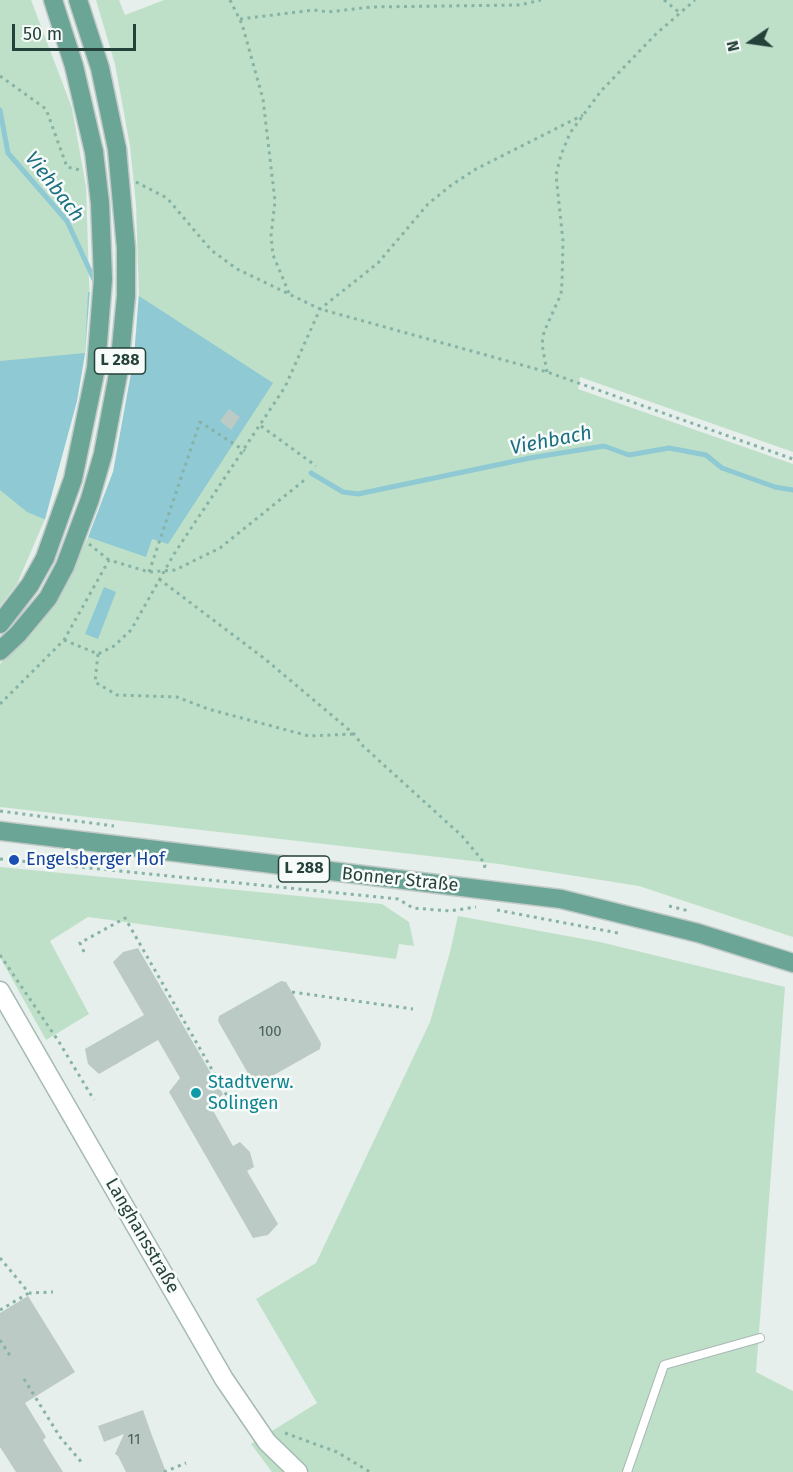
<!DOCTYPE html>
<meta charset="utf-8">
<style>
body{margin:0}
#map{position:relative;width:793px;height:1472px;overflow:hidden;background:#e6efeb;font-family:"Fira Sans",sans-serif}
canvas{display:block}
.north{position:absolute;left:721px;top:12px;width:60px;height:60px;-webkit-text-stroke:4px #f7fbf9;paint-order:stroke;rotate:257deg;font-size:16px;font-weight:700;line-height:24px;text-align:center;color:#24423a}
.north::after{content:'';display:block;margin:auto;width:21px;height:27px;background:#24423a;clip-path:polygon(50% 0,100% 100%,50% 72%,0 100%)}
.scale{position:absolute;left:12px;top:24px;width:124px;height:27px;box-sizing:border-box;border:3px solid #24423a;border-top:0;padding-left:8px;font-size:18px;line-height:21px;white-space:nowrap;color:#24423a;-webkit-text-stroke:4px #f7fbf9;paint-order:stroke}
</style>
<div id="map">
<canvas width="793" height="1472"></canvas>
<div class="north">N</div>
<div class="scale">50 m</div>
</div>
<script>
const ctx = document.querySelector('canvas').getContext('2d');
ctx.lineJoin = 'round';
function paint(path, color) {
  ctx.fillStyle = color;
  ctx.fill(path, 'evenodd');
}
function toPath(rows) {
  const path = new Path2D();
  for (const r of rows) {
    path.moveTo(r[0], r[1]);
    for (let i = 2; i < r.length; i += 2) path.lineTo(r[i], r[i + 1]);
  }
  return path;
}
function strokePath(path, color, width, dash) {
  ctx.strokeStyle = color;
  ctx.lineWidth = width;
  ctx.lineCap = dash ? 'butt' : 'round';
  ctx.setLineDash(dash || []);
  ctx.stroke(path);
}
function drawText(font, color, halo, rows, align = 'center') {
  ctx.font = font + ' "Fira Sans",sans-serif';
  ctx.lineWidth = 5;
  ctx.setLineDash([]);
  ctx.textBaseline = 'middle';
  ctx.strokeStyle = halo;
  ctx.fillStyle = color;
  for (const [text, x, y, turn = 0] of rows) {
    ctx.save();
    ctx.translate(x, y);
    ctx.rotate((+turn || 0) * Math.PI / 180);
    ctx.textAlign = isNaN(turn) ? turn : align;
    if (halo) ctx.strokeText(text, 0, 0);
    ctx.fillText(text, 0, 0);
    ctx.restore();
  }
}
const green = toPath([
 [0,0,31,0,72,108,86,187,90,311,85,354,51,505,17,584,0,606],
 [96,0,119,0,125,15,164,0,793,0,793,452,580,377,578,389,793,464,793,937,639,886,499,864,0,807,0,664,40,623,68,579,88,537,113,472,139,296,136,205,130,146,115,64],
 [0,867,382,904,409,922,414,946,399,944,396,959,88,917,50,941,89,1014,46,1040,0,957],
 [458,916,600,942,785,987,756,1372,793,1391,793,1472,272,1472,251,1444,317,1403,256,1299,316,1263,430,1022,450,952]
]);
const water = toPath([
 [88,292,139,296,273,383,168,544,152,539,146,557,88,537,27,512,0,490,0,361,85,353],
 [104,587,116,592,98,639,85,634]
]);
const pier = toPath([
 [90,289,139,293,134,357,113,472,87,540,44,523,77,401,85,354]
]);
const stream = toPath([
 [0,110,8,153,67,221,97,286],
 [311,473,343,492,358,494,530,458,604,446,629,455,669,448,706,455,722,468,775,487,793,490]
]);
const building = toPath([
 [229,409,240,417,231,430,220,421],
 [138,948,223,1094,211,1107,233,1146,240,1142,250,1152,254,1167,247,1171,278,1224,268,1235,253,1238,169,1092,180,1078,158,1040,99,1074,88,1064,85,1049,144,1015,113,962,123,952],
 [281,981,286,982,321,1043,320,1049,258,1084,253,1082,218,1021,219,1016],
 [28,1296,75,1372,25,1403,46,1437,43,1440,63,1472,16,1472,0,1447,0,1313],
 [143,1410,151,1433,166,1472,126,1472,118,1456,115,1454,124,1434,104,1442,98,1426]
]);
const path = toPath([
 [230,0,242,24,263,99,275,201,271,236,273,255,289,293],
 [664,0,680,13],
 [240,19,314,10,328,12,371,7,520,5,541,0],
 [0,76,46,109,67,167,80,170],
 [136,182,167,198,211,250,237,269,320,309,547,372,793,459],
 [547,372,542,344,544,332,561,294,562,283,563,241,556,175,561,155,570,133,601,91,656,34,695,0],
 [261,426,316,466],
 [89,544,109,560],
 [149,572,200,422,245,451],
 [159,579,265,659,354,734,363,746,462,836,482,860,485,865,483,872],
 [64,640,98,654,114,646,131,630,174,554,285,387,320,309,378,263,428,204,450,186,476,169,583,115],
 [98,654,95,682,117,695,177,697,208,709,309,736,353,734],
 [0,704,64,640,109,560,149,572,175,570,220,548,307,478],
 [0,811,114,826],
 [0,859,398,899,413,908,450,911,476,907],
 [669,906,689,911],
 [497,910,618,933],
 [84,952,80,943,125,918,234,1108],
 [0,955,59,1042,94,1100],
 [292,992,413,1009],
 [0,1258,29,1293,53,1292],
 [0,1310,29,1293],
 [0,1340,11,1357],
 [24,1379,60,1437,83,1464],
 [285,1433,337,1452,370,1472],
 [164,1472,186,1463]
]);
const lane = toPath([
 [627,1472,664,1365,760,1338]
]);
const secondary = toPath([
 [0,991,224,1379,267,1442,298,1472]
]);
const primary = toPath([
 [53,0,74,66,94,152],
 [78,0,100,68,117,149],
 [0,624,30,585,45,558],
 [0,651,18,634,48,598,65,566],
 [0,831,561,899,698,933,793,963]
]);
const primaryBridge = toPath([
 [45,558,73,479,96,368,103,279,100,203,94,152],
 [65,566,90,499,103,454,119,369,126,296,126,248,117,149]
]);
const markers = [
 [14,860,6,"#1a4fb4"],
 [196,1093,6,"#0f9aa8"]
];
const numberNames = [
 ["100",270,1032],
 ["11",134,1440]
];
const shields = [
 [120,361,51],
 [304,869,51]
];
const shieldNames = [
 ["L 288",120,361],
 ["L 288",304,869]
];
const transitNames = [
 ["Engelsberger Hof",26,860]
];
const streetNames = [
 ["Bonner Straße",400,880,6],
 ["Langhansstraße",142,1236,60]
];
const cultureNames = [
 ["Stadtverw.",208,1083],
 ["Solingen",208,1104]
];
const waterNames = [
 ["Viehbach",54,187,52],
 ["Viehbach",551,441,-11]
];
paint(green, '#bfe0c8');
paint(water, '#8ec9d4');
paint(pier, '#e6efeb');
strokePath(stream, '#8ec9d4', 5);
paint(building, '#bbcac4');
strokePath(lane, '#a8b8b2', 10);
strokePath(secondary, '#a4bbb3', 21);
strokePath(primary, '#c2cac8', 21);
strokePath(path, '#86b3a5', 3, [3, 4.5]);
strokePath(lane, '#fff', 8);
strokePath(secondary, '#fff', 18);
strokePath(primary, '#6aa596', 18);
strokePath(primaryBridge, '#c2cac8', 21, []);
strokePath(primaryBridge, '#6aa596', 18);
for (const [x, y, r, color] of markers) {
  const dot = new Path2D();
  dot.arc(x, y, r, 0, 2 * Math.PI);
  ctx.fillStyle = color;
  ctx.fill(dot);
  strokePath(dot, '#f7fbf9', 2);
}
drawText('15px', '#4a645c', null, numberNames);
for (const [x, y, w] of shields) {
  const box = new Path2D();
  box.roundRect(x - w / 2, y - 13, w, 26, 4.5);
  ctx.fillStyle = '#f7fbf9';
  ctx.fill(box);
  strokePath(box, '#24423a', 1.5);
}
drawText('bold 16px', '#24423a', null, shieldNames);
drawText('18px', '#164399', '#f7fbf9', transitNames, 'left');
drawText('18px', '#24423a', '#f7fbf9', streetNames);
drawText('18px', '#0d838f', '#f7fbf9', cultureNames, 'left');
drawText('italic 20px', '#1c6f80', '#f7fbf9', waterNames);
</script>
